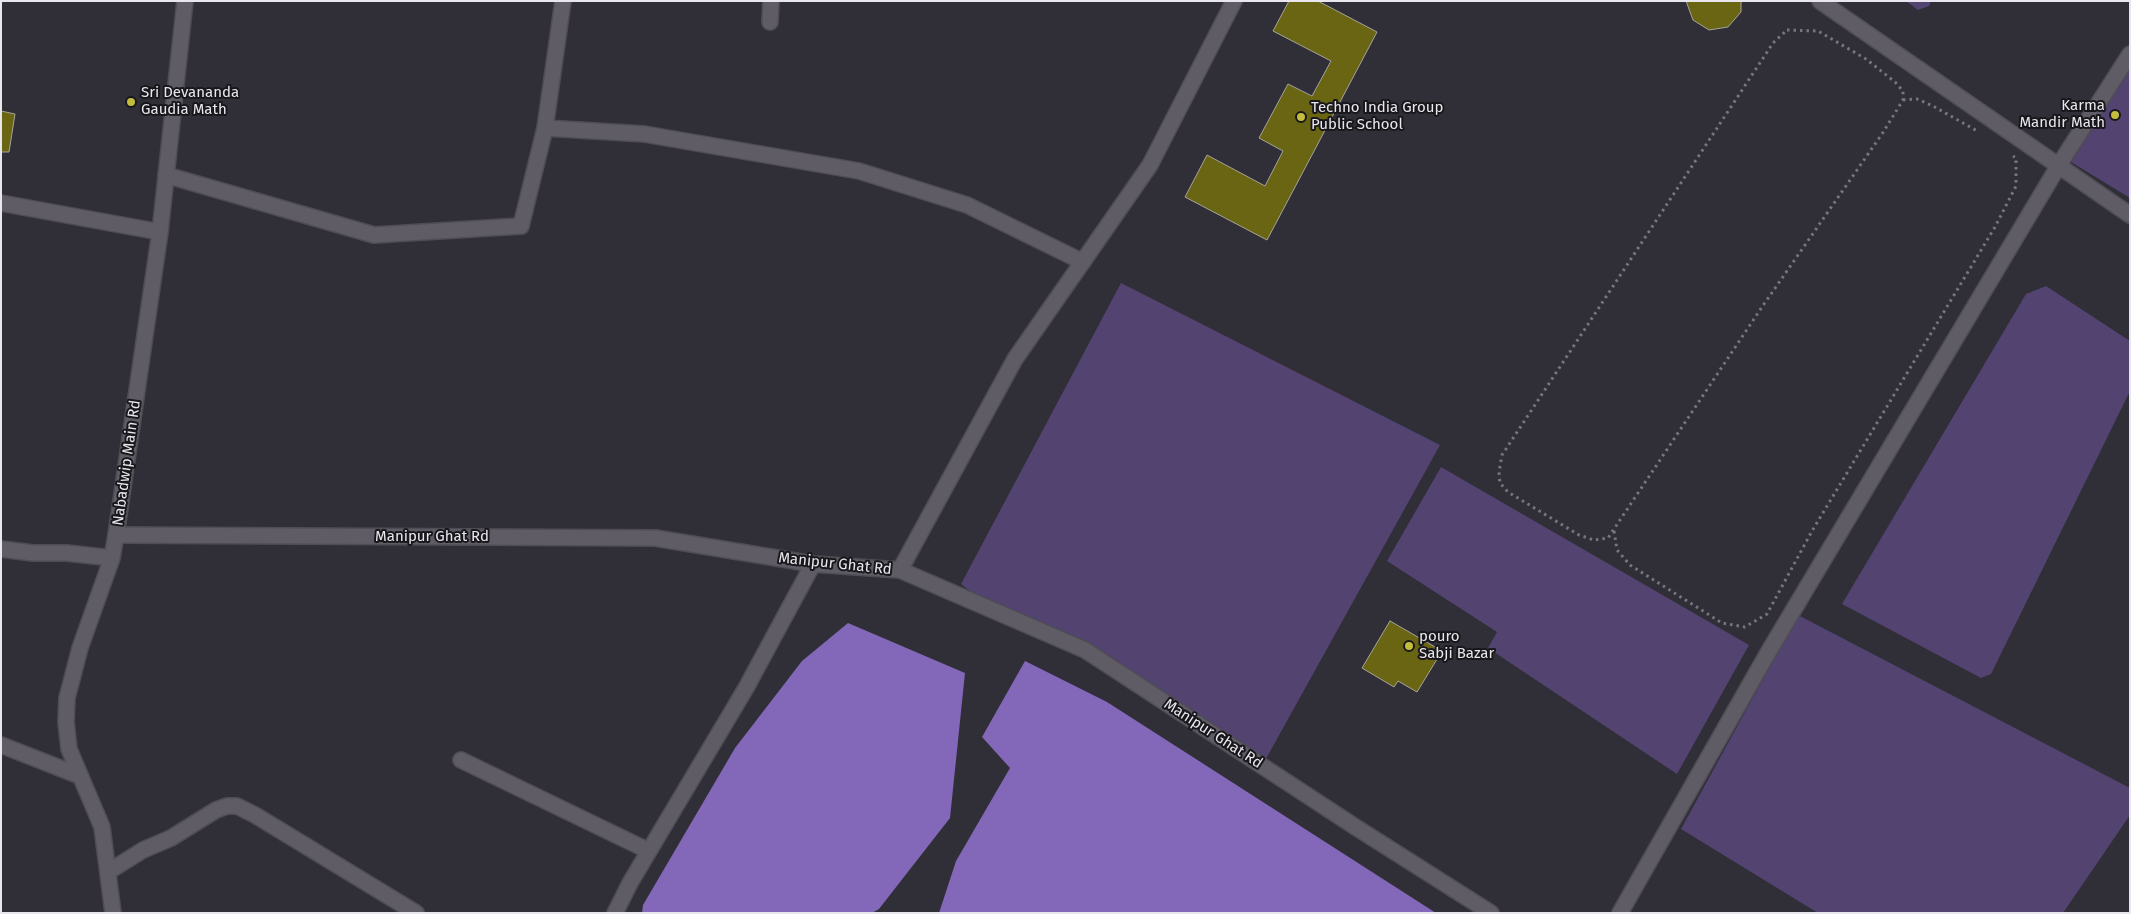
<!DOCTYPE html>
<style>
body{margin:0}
#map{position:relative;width:2131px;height:914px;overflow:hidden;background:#302e37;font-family:"Fira Sans",sans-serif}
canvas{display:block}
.frame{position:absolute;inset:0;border:2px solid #e9e7ed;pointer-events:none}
</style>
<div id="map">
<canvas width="2131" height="914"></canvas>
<div class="frame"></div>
</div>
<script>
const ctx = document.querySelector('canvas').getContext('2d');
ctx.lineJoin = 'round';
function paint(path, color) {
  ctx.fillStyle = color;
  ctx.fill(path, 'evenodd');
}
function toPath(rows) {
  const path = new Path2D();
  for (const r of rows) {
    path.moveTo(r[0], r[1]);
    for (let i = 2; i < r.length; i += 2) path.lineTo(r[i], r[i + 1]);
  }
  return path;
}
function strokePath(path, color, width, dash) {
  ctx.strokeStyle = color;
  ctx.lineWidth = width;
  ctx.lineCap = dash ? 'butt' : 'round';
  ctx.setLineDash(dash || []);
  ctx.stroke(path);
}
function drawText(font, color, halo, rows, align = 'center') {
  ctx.font = font + ' "Fira Sans",sans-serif';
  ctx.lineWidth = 4;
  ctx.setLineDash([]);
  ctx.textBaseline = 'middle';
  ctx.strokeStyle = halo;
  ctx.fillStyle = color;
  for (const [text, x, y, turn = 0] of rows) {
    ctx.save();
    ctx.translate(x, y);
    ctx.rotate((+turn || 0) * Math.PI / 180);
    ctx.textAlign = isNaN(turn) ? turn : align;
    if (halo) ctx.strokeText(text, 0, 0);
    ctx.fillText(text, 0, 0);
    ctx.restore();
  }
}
const green = toPath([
 [1906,1,1931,1,1929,6,1918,10],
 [2130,69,2130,198,2071,162],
 [1121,283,1440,445,1262,766,1085,650,999,614,961,584],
 [2046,286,2130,341,2130,391,1991,674,1981,678,1842,604,2026,294],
 [1441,467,1749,645,1677,774,1488,648,1497,632,1387,561],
 [1798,615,2130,788,2130,815,2063,913,1818,913,1681,829]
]);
const water = toPath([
 [848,623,965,673,950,818,879,909,872,913,642,913,643,905,735,748,802,661],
 [1025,661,1107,702,1436,913,939,913,956,861,1010,768,982,737]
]);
const building = toPath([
 [1289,1,1318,1,1377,32,1267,240,1185,197,1207,155,1265,186,1283,151,1259,138,1288,84,1312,96,1331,61,1273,31,1289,1],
 [1686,1,1741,1,1741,12,1728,27,1709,30,1693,20,1686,1],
 [1,111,15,114,9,152,1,152,1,111],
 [1390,621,1442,651,1417,692,1398,681,1394,687,1362,668,1390,621]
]);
const path = toPath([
 [1787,30,1818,31,1866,59,1895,82,1903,91,1903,100,1882,134,1762,307,1608,538,1594,540,1579,535,1508,492,1500,483,1499,472,1502,455,1773,43,1787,30],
 [1903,100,1917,99,1933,106,1979,132],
 [1614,531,1617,550,1630,565,1722,623,1745,627,1767,614,1812,531,1995,227,2016,186,2016,158,2013,156]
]);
const street = toPath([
 [1820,1,2130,215],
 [770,22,771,1],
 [545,128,644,134,859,171,967,205,1083,262],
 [166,175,374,235,521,226,545,128,563,1],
 [1,203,160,232],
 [116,535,655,538,813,564,900,570,1085,650,1357,828,1491,913],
 [1,745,80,776],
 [461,760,649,851],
 [108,872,143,850,171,838,216,810,227,806,237,806,255,815,416,913],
 [615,913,630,883,746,688,813,564],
 [1620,913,1769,651,2059,165,2130,54]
]);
const secondary = toPath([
 [1,549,33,553,67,553,112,558],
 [900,570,1015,359,1150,165,1234,1],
 [113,913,102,827,69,749,66,722,67,698,80,648,112,558,116,535,160,232,185,1]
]);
const markers = [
 [131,102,5,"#c3bd3e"],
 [2115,115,5,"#c3bd3e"],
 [1301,117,5,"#c3bd3e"],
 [1409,646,5,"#c3bd3e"]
];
const poiNames = [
 ["Sri Devananda",141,93],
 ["Gaudia Math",141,110],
 ["Karma",2105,106,"right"],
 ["Mandir Math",2105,123,"right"],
 ["Techno India Group",1311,108],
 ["Public School",1311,125],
 ["pouro",1419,637],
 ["Sabji Bazar",1419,654]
];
const streetNames = [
 ["Nabadwip Main Rd",127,463,-82],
 ["Manipur Ghat Rd",432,537],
 ["Manipur Ghat Rd",835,564,6],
 ["Manipur Ghat Rd",1213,734,33]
];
paint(green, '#534371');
paint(water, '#8367b8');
paint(building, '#6a6512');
strokePath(building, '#a5a59a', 1);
strokePath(street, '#4e4c54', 18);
strokePath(secondary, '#4e4c54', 18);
strokePath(path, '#77757d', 3, [2.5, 4]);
strokePath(street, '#5f5c66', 15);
strokePath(secondary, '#5f5c66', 15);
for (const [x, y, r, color] of markers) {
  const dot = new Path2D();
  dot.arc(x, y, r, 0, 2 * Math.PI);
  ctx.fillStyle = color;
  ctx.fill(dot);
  strokePath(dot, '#18171b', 2);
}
drawText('15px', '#e9e7ed', '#18171b', poiNames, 'left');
drawText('15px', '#e9e7ed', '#18171b', streetNames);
</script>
